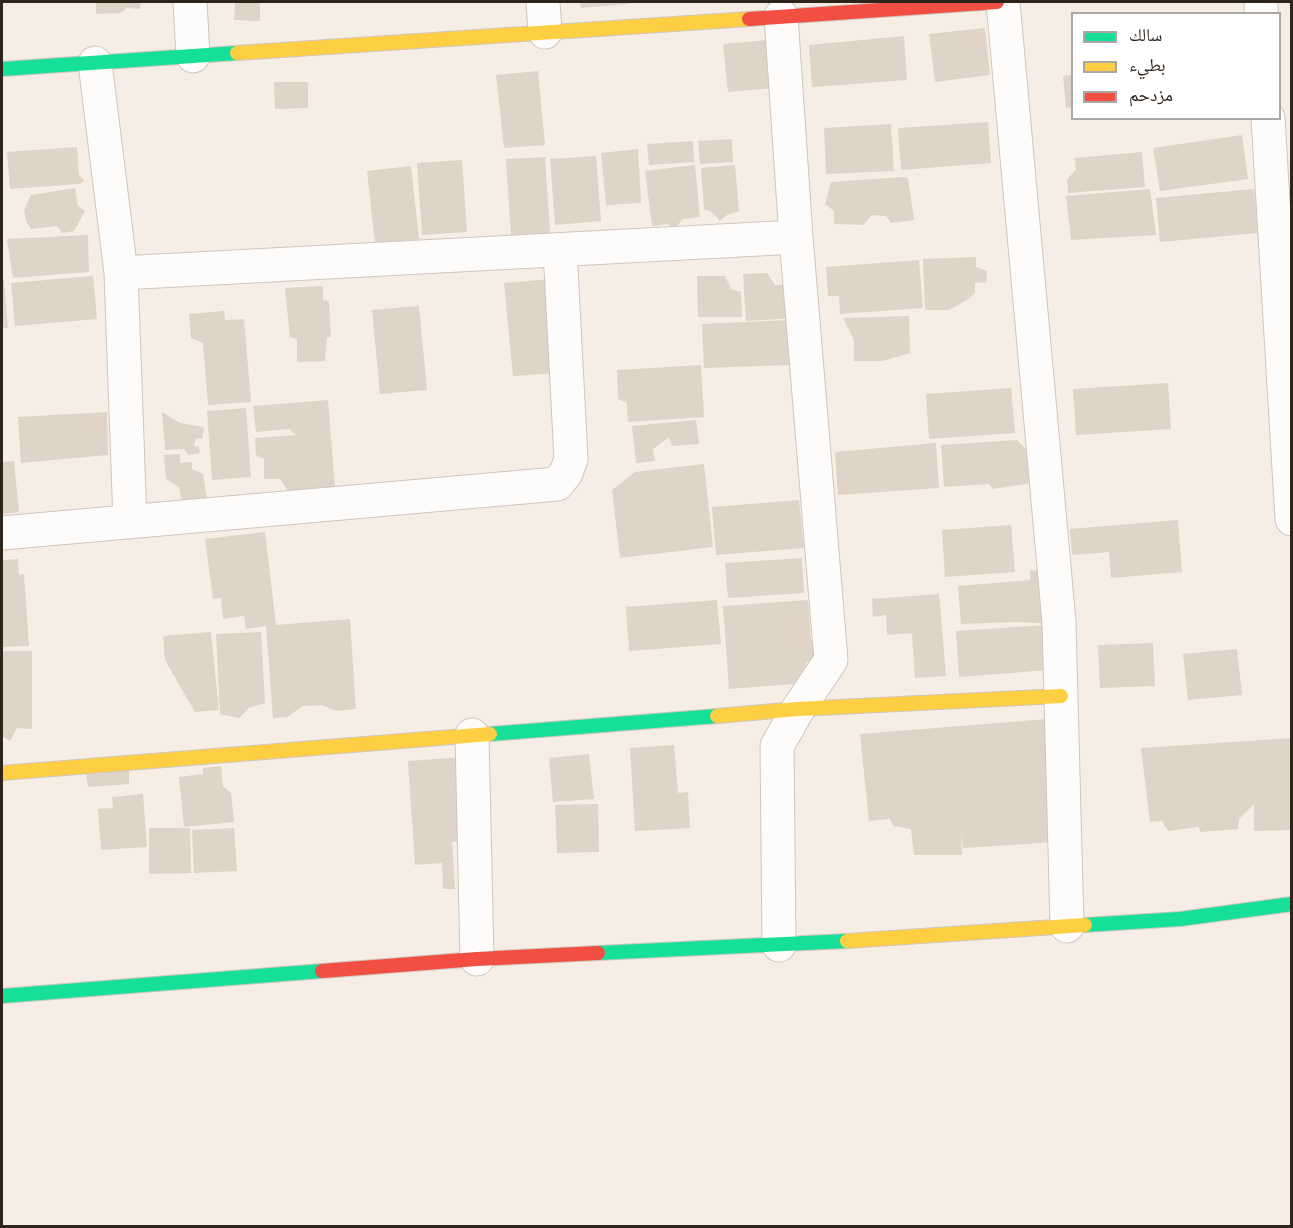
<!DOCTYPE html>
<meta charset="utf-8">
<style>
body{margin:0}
#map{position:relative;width:1293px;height:1228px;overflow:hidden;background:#f6ede4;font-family:Figtree,"Noto Naskh Arabic",sans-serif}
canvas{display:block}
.frame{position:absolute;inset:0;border:3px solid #2f241a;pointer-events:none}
.legend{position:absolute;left:1071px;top:12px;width:210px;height:108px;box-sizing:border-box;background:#fff;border:2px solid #aca7a3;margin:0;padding:8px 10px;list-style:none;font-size:18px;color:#2f241a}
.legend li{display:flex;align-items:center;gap:12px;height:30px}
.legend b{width:30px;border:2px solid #aca7a3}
</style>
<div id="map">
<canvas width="1293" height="1228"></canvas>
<div class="frame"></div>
<ul class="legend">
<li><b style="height:8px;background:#16e098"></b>سالك</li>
<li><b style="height:8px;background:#ffcf43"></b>بطيء</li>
<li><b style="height:8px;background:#f24e42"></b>مزدحم</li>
</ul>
</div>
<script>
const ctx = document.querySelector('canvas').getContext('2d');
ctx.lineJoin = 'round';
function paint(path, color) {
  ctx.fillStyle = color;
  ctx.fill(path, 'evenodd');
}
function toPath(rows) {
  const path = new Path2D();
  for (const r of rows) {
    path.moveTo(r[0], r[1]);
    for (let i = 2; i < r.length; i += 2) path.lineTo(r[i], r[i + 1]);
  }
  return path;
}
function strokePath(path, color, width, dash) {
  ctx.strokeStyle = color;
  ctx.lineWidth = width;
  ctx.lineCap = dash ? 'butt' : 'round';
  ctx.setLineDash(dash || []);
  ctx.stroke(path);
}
const building = toPath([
 [96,2,141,2,140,9,127,8,120,13,96,14],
 [235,2,260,2,260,21,234,20],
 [580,2,628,2,629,4,581,8],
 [985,28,990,75,935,82,929,34],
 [904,36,907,80,812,87,809,45],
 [768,40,774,88,728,92,723,44],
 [538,71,545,145,504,148,496,75],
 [1072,75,1072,107,1066,108,1063,76],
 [274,82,308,82,308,108,275,109],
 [988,122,991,163,901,170,898,128],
 [891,124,894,171,826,174,824,128],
 [1242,135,1248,179,1160,191,1153,148],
 [732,139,733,162,700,164,698,141],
 [693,141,694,162,649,165,647,144],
 [77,147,79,175,85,181,79,184,10,189,7,152],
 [638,149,641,203,606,205,601,153],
 [1142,152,1145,187,1068,193,1067,180,1076,169,1075,158],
 [596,156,601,221,555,225,550,159],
 [545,157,550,233,511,235,506,159],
 [462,160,467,232,422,235,417,163],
 [695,165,700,217,683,219,674,229,668,224,652,226,645,171],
 [735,165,739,211,727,215,720,221,713,213,704,209,701,168],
 [411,166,419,239,375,244,367,171],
 [903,177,908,178,914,220,891,223,886,216,872,215,863,225,834,224,834,211,825,204,831,182],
 [75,188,78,206,85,211,74,231,62,233,57,226,31,229,26,221,24,210,31,195],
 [1150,189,1156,235,1071,240,1066,196],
 [1254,189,1258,233,1160,242,1156,198],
 [88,235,89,272,13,278,7,239],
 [976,257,976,267,987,271,986,283,975,282,975,293,967,300,949,310,925,310,923,259],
 [919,260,923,308,840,314,839,296,828,296,826,267],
 [767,273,775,285,793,284,795,318,746,321,743,274],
 [93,276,97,319,15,326,11,283],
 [697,276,725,276,731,289,741,292,742,317,698,317],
 [551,279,559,373,513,376,504,283],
 [2,280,4,280,8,328,2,328],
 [323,286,323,300,329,301,331,336,327,338,325,361,297,362,297,339,290,337,285,288],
 [419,306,427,390,380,394,372,310],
 [224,311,225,320,244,319,251,402,208,405,203,343,191,338,189,314],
 [909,316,910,353,883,361,854,361,854,340,843,318],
 [788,320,790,365,704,368,702,324],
 [701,365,704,417,628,422,627,403,618,399,617,370],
 [1168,383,1171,429,1076,435,1073,389],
 [1011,388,1015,433,929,439,926,394],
 [328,400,335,487,288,491,280,479,264,479,264,459,256,455,255,438,296,435,289,429,256,432,253,406],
 [246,408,251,477,212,480,207,411],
 [107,412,108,455,21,463,18,417],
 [162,412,180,423,204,427,202,439,196,438,194,446,199,447,200,453,188,455,184,449,165,450],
 [696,420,699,444,672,446,669,437,653,449,655,461,636,463,632,426],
 [1017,440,1027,450,1031,483,993,489,989,484,944,487,941,445],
 [936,443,939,488,838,495,835,452],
 [180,454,180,463,192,462,192,469,203,474,207,501,182,504,179,487,166,479,164,455],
 [14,461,19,512,2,514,2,462],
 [704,464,713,547,620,558,612,490,635,472],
 [799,500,804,548,716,555,712,507],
 [1178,520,1182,572,1111,578,1109,552,1072,555,1070,529],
 [1011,525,1015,572,945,577,942,530],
 [265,532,276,625,350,619,356,709,337,711,321,705,303,706,287,717,273,718,266,626,246,629,244,616,223,619,221,598,213,599,205,539],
 [802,558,804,593,728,598,725,563],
 [18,559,19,575,24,574,29,646,2,647,2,560],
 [1030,570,1053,572,1050,624,1018,622,961,624,958,586,1030,580],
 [939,594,946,676,915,678,912,633,887,635,886,615,873,617,872,599],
 [717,600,721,644,629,651,626,607],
 [808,600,811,640,820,639,821,661,806,662,807,683,729,689,723,606],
 [1046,625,1049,670,959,677,956,631],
 [211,632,219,710,195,712,165,660,163,636],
 [261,632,265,703,249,708,239,718,220,714,216,634],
 [1153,643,1155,686,1100,688,1098,645],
 [1237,649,1242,695,1188,700,1183,654],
 [2,651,32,651,32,729,17,728,10,741,2,736],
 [1048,719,1057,842,963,848,961,832,962,855,914,855,911,829,893,826,890,819,869,821,860,734],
 [1292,738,1292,830,1254,831,1254,804,1239,819,1238,829,1200,832,1199,827,1168,831,1162,821,1150,822,1141,748],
 [674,745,678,793,688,792,690,828,635,831,630,748],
 [589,754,594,799,553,802,549,758],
 [466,757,471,841,452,842,455,889,443,889,442,863,415,865,408,761],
 [221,766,223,786,231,793,234,822,184,827,179,777,203,774,203,768],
 [129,770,129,784,88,787,86,772],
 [143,794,147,847,101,850,98,809,113,808,112,797],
 [598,804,599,852,557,853,555,805],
 [149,828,190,828,191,873,149,874],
 [234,828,237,871,194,873,192,830]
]);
const street = toPath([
 [190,2,193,56],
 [543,2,545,32],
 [1003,2,1059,622,1067,926],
 [1261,2,1261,14],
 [95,63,121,273,130,522],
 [1268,118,1292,519],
 [121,273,796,237],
 [2,533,557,484,566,473,571,459,560,250],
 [472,735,477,959],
 [779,945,777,746,798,709,831,660,796,237,781,16]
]);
const fast = toPath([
 [2,69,237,53],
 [490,734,717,716],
 [1085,925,1180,919,1292,904],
 [598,953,847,941],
 [2,996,322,971]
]);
const slow = toPath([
 [237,53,749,19],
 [717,716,798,709,1061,696],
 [2,773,490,734],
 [847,941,1085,925]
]);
const jam = toPath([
 [749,19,997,2],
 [322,971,477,959,598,953]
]);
paint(building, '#e0d4c9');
strokePath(street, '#d0c6be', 35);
strokePath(fast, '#d0c6be', 16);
strokePath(slow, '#d0c6be', 16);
strokePath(jam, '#d0c6be', 16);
strokePath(street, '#fefcfb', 33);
strokePath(fast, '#16e098', 14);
strokePath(slow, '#ffcf43', 14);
strokePath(jam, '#f24e42', 14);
</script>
